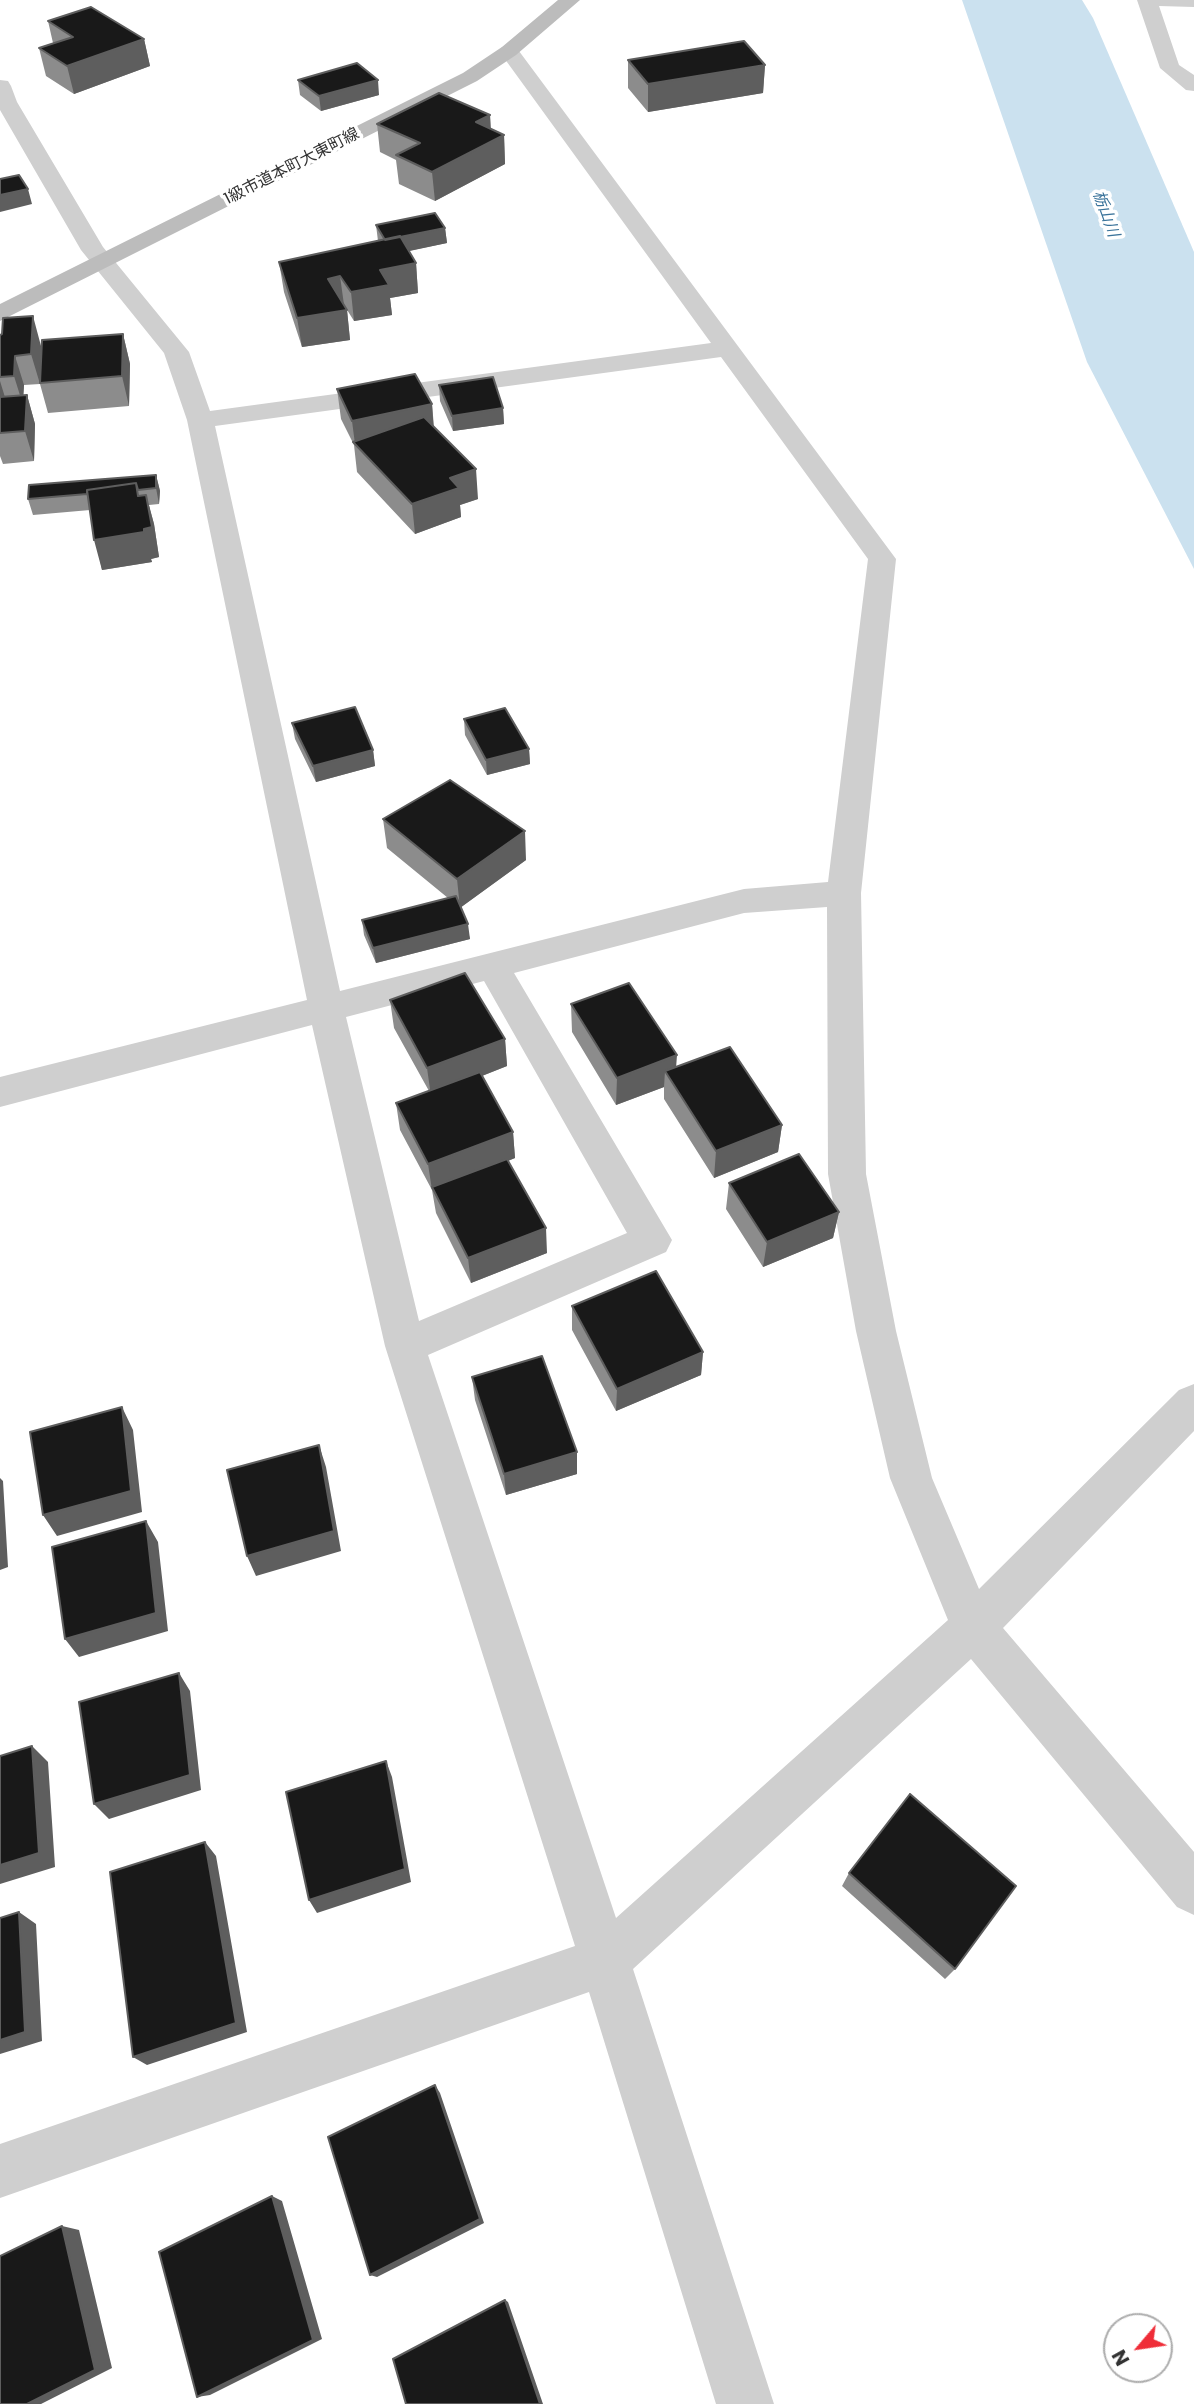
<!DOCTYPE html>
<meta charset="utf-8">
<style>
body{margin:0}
#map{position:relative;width:1194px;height:2404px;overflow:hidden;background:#fff;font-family:Poppins,sans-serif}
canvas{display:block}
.north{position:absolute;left:1103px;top:2313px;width:70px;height:70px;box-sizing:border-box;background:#fff;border:2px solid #adadad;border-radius:50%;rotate:241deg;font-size:19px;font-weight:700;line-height:28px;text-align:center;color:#323232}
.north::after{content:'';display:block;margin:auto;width:24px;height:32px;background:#ef2d38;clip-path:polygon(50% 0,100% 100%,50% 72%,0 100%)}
</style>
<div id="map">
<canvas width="1194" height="2404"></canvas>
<div class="north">N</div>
</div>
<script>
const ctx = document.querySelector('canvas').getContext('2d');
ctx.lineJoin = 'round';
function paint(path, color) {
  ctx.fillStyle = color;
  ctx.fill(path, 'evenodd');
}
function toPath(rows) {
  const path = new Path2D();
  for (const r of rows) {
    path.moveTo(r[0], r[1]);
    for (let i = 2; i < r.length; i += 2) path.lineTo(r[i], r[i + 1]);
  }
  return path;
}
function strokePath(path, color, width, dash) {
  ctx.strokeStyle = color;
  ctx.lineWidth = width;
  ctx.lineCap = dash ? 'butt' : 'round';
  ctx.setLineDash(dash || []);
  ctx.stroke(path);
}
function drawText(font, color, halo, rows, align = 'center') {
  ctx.font = font + ' Poppins,"Noto Sans JP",sans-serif';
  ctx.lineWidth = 7;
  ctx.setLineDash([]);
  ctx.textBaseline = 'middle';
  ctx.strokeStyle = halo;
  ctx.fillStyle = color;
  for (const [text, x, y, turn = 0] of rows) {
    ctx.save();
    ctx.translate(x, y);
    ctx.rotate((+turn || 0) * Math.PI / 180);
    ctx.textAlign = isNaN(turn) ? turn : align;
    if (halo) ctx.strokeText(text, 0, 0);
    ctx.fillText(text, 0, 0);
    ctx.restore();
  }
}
const water = toPath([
 [962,0,1082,0,1093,18,1194,252,1194,569,1087,362]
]);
const street = toPath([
 [1137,0,1194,0,1194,7,1159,6,1179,65,1194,75,1194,91,1186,90,1160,68,1137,0],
 [509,45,516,47,896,559,861,893,866,1174,896,1331,932,1478,979,1589,1179,1390,1194,1384,1194,1431,1003,1628,1194,1852,1194,1915,1177,1907,971,1659,633,1969,774,2404,716,2404,589,1992,0,2198,0,2144,575,1946,385,1346,312,1025,0,1107,0,1077,307,1000,187,420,164,353,81,250,0,110,0,80,8,81,11,86,17,102,103,247,189,352,210,411,711,343,499,51,502,47,509,45],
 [721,357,868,559,828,882,744,889,340,991,215,426,721,357],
 [827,907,828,1174,856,1331,890,1478,948,1620,616,1918,428,1355,666,1252,672,1240,514,973,744,913,827,907],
 [484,981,627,1233,419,1321,346,1017,484,981]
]);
const secondary = toPath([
 [558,0,580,0,516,55,477,81,0,321,0,304,463,73,502,47,558,0]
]);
const wall = toPath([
 [48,21,144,39,150,66,74,94,46,76,39,48,53,43],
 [628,60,765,65,763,93,648,112,628,88],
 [298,80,379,95,321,111,300,95],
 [490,115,491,129,504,135,505,164,435,201,399,184,396,160,380,152,377,124],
 [376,225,445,228,447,243,408,251,416,263,418,293,390,298,392,315,354,321,344,305,347,310,350,340,302,347,284,292,279,262,378,241],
 [123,334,130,364,129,406,48,413,40,384,24,385,23,395,27,395,35,424,34,461,3,464,0,456,0,335,41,346],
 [439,385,503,408,504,424,453,431,440,401],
 [337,389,432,404,434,427,478,499,460,505,461,517,415,534,357,472,354,445,341,419],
 [156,475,160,491,159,504,149,505,154,524,159,557,151,559,152,562,102,570,90,510,33,515,28,499],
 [464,719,529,749,530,764,487,775,465,735],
 [292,723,373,750,375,766,316,782,295,739],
 [383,819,526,860,461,907,470,939,376,963,364,935,362,920,448,898,387,848],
 [390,1000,505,1039,507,1066,482,1076,513,1132,515,1158,508,1161,547,1253,471,1283,436,1213,432,1190,400,1130,396,1103,429,1091,394,1028],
 [571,1004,676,1067,782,1125,778,1152,714,1178,664,1099,664,1087,616,1105,572,1032],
 [729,1183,839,1212,833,1238,763,1267,726,1209],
 [572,1306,703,1352,701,1375,616,1411,572,1330],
 [472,1377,577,1452,577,1474,506,1495,475,1400],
 [849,1873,955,1969,945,1979,842,1886]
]);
const shadedWall = toPath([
 [144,39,150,66,74,94,67,66],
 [765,65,763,93,648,112,648,84],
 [378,80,379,95,321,111,319,96],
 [490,115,491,142,504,135,505,164,435,201,432,172,476,122],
 [28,189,32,204,0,212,0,195],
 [445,228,447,243,386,256,385,240],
 [416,263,418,293,390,298,392,315,354,321,351,292,380,270],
 [340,276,344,305,328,279],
 [347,310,350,340,302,347,297,318],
 [33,316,41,346,40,384,31,354],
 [123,334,130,364,129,406,122,376],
 [15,356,24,385,23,405,14,376],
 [0,381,8,407,0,403],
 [27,395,35,424,34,461,25,431],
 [432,404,434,434,355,444,352,421],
 [503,408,504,424,453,431,452,416],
 [476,469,478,499,460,505,461,517,415,534,412,504,450,478],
 [156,475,160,491,159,504,156,488],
 [146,495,154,524,159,557,151,559,152,562,102,570,94,540,144,529],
 [529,749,530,764,487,775,486,760],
 [373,750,375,766,316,782,313,766],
 [525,831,526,860,460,908,457,879],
 [468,924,470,939,376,963,373,948],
 [505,1039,507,1066,431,1096,427,1068],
 [677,1055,675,1082,665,1071,664,1087,616,1105,617,1078],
 [782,1125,778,1152,714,1178,716,1151],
 [513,1132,515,1158,433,1190,432,1187,432,1190,428,1164],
 [839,1212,833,1238,763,1267,767,1242],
 [546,1228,547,1253,471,1283,468,1258],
 [703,1352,701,1375,616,1411,617,1389],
 [122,1407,133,1430,142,1512,57,1536,43,1515],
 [319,1445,326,1467,341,1551,256,1576,247,1556],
 [577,1452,577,1474,506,1495,504,1474],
 [0,1478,3,1481,8,1567,0,1570],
 [146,1521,158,1542,168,1631,79,1657,65,1639],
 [179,1673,190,1691,201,1790,109,1819,94,1804],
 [32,1746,48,1762,55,1867,0,1884,0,1865],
 [386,1761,392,1777,411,1882,317,1913,309,1900],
 [205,1842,216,1856,247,2032,147,2065,133,2057],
 [19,1912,36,1924,42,2041,0,2054,0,2040],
 [435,2085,440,2093,484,2223,377,2277,370,2275],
 [272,2196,282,2201,322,2339,210,2395,197,2397],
 [62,2226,79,2230,112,2368,41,2404,27,2404],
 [505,2300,508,2302,543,2404,540,2404]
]);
const building = toPath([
 [91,7,144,39,67,66,39,48,73,37,48,21,91,7],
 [744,41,765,65,648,84,628,60,744,41],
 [357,63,378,80,319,96,298,80,357,63],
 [439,93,490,115,476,122,504,135,432,172,396,155,420,143,377,124,439,93],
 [19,175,28,189,0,195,0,179,19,175],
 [435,213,445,228,385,240,376,225,435,213],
 [400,236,416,263,380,270,389,285,351,292,340,276,328,279,347,310,297,318,279,262,400,236],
 [33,316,31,354,15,356,14,376,0,377,0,335,2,334,3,318,33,316],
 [123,334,122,376,40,383,42,340,123,334],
 [415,374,432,404,352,421,337,389,415,374],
 [493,377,503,408,452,416,439,385,493,377],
 [27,395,25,431,0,433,0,397,27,395],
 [424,417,476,469,450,478,459,488,412,504,353,442,424,417],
 [156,475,156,488,138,490,136,483,87,490,87,494,28,499,29,485,156,475],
 [136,483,138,496,146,495,152,527,144,529,144,532,94,540,87,490,136,483],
 [355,707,373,750,313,766,292,723,355,707],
 [505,708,529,749,486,760,464,719,505,708],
 [450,780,525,831,457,879,383,819,450,780],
 [456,896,468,924,373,948,362,920,456,896],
 [465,973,505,1039,427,1068,390,1000,465,973],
 [629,983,677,1055,617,1078,571,1004,629,983],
 [730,1047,782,1125,716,1151,665,1071,730,1047],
 [480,1072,513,1132,428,1164,396,1103,480,1072],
 [799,1154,839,1212,767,1242,729,1183,799,1154],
 [507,1159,546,1228,468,1258,432,1187,507,1159],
 [656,1271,703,1352,617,1389,572,1306,656,1271],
 [542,1356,577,1452,504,1474,472,1377,542,1356],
 [122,1407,131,1491,43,1515,30,1432,122,1407],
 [319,1445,334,1531,247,1556,227,1470,319,1445],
 [146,1521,156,1613,65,1639,52,1547,146,1521],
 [179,1673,190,1775,94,1804,79,1702,179,1673],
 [32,1746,39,1853,0,1865,0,1756,32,1746],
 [386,1761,405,1869,309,1900,286,1792,386,1761],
 [910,1794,1016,1886,955,1969,849,1873,910,1794],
 [205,1842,236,2023,133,2057,110,1872,205,1842],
 [19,1912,25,2032,0,2040,0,1918,19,1912],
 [435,2085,480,2219,370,2275,328,2137,435,2085],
 [272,2196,313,2340,197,2397,159,2252,272,2196],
 [62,2226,95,2370,27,2404,0,2404,0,2256,62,2226],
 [505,2300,540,2404,406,2404,393,2359,505,2300]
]);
const farStreetnames = [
 ["1級市道本町大東町線",292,167,-27]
];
const farWaternames = [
 ["栃山川",1105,214,70]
];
paint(water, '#cbe1ef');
paint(street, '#cfcfcf');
paint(secondary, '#bcbcbc');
paint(wall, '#8c8c8c');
paint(shadedWall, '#5e5e5e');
paint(building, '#191919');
strokePath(building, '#5e5e5e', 2);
drawText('16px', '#323232', '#fff', farStreetnames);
drawText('italic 16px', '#3a739a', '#fff', farWaternames);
</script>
